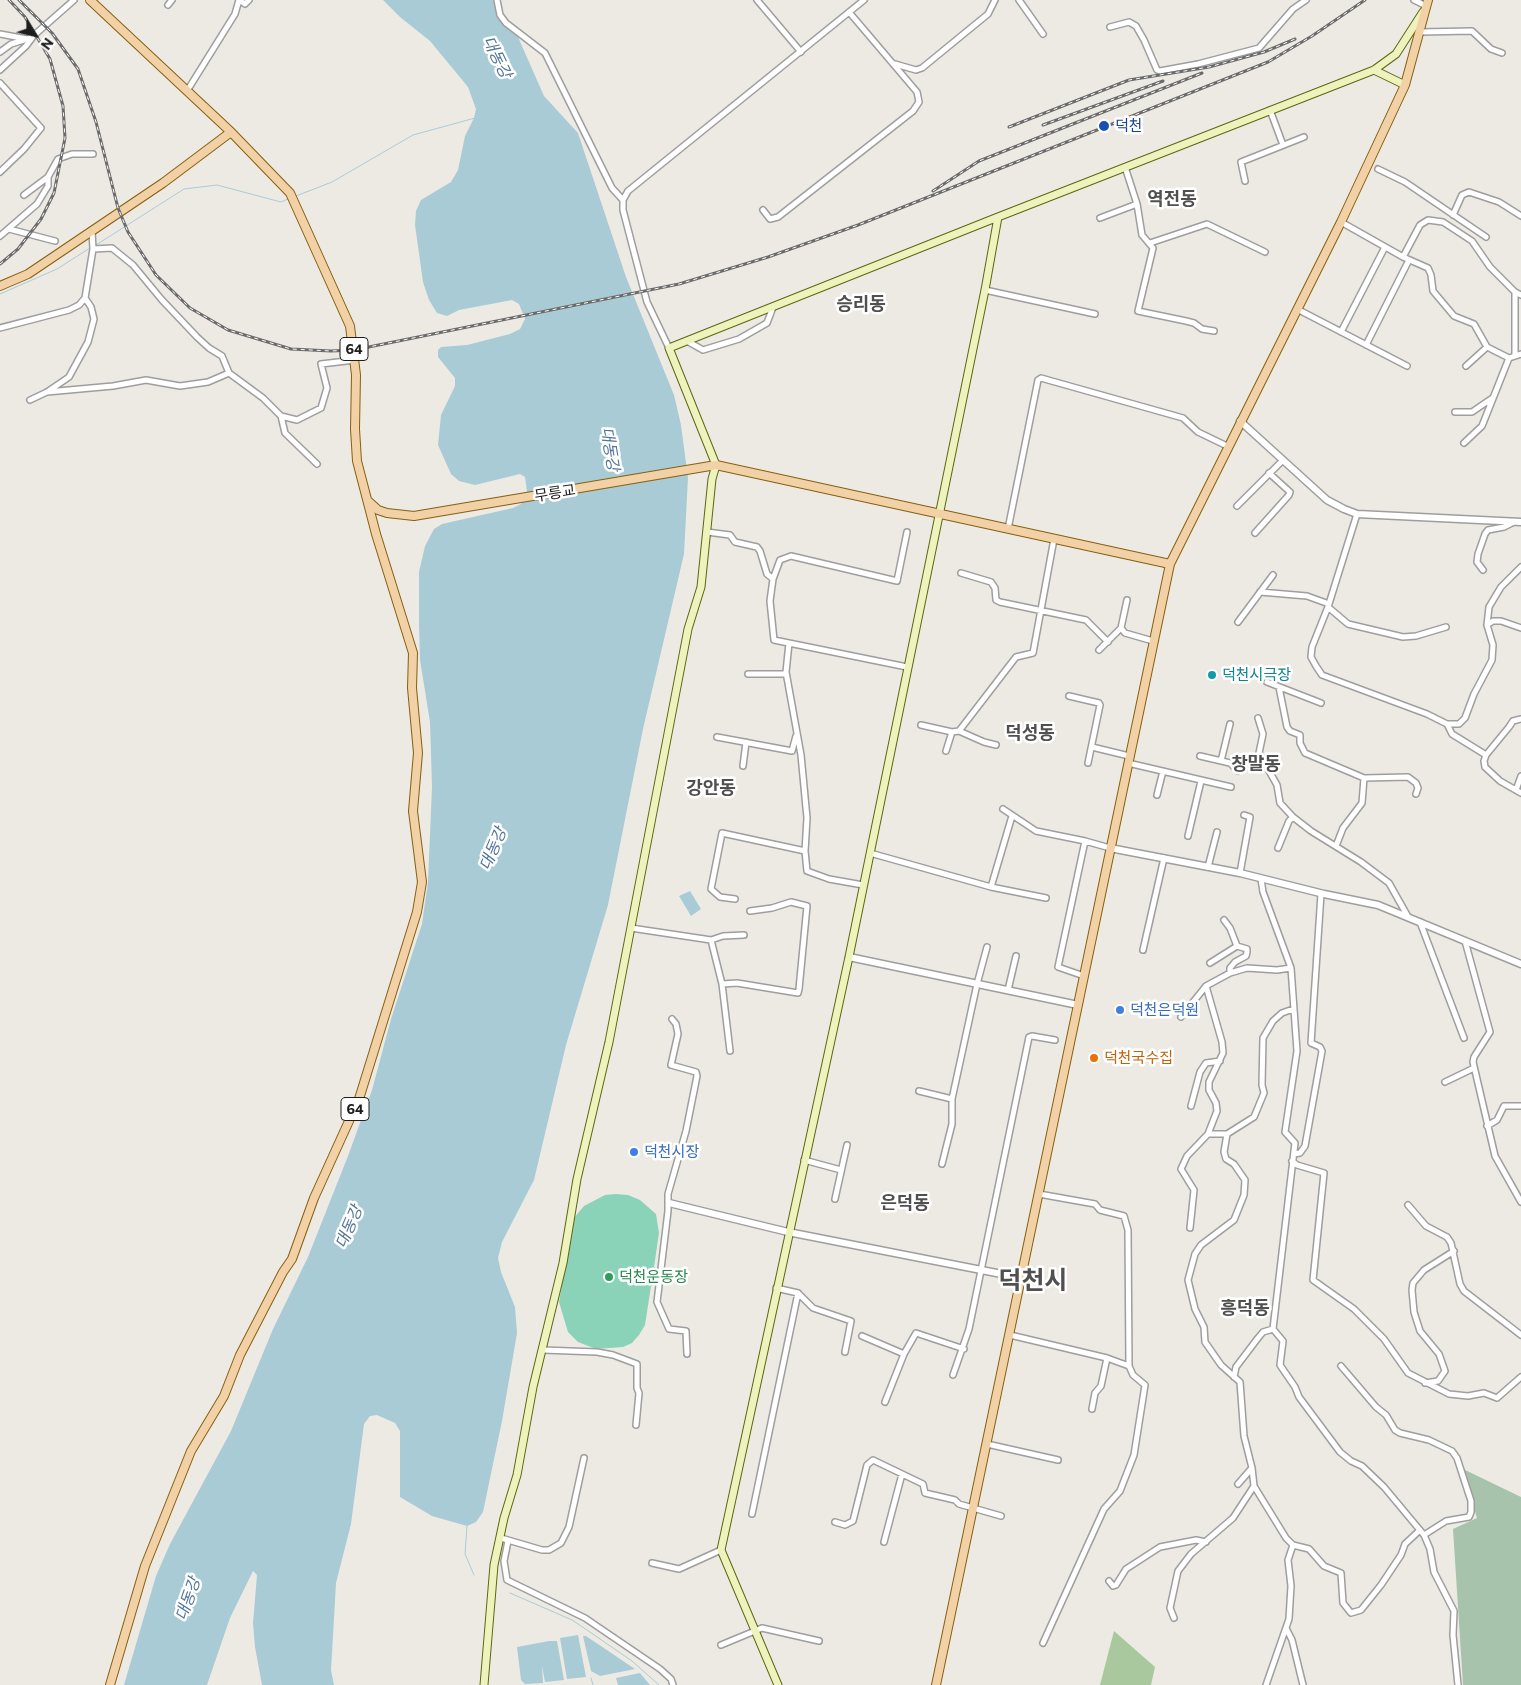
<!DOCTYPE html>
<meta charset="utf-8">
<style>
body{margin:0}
#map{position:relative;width:1521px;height:1685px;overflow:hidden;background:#edeae4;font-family:Commissioner,sans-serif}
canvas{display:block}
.north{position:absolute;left:10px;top:10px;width:50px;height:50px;-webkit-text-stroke:4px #fff;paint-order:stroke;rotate:126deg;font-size:14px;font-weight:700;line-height:20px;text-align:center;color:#1d1d1d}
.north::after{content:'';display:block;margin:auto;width:18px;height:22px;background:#1d1d1d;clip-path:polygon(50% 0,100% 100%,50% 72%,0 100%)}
</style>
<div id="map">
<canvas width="1521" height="1685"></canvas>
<div class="north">N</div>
</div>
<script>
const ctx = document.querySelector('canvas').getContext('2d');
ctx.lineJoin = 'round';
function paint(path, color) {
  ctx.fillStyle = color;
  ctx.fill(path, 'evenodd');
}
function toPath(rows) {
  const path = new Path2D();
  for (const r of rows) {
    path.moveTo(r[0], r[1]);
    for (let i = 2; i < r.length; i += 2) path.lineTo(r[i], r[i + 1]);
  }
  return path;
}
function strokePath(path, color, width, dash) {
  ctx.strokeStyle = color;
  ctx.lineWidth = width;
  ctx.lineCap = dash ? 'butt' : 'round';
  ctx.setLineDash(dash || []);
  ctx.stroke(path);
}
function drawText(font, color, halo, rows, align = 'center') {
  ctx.font = font + ' Commissioner,"Noto Sans KR",sans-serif';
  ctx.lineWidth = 5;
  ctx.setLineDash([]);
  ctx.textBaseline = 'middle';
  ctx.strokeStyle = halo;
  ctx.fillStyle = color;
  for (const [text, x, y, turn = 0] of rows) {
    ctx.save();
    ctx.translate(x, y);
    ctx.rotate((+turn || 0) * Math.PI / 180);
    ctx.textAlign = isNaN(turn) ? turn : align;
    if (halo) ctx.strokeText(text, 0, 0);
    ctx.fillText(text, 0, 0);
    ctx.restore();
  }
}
const forest = toPath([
 [1114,1631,1155,1667,1151,1685,1100,1685]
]);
const cemetery = toPath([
 [1461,1468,1521,1497,1521,1685,1463,1685,1453,1529,1477,1518]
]);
const pitch = toPath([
 [616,1194,628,1195,640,1200,656,1214,659,1233,654,1267,656,1268,653,1286,651,1286,645,1325,639,1335,632,1343,623,1347,596,1349,578,1342,568,1332,559,1302,573,1219,584,1206,605,1195]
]);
const water = toPath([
 [383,0,495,0,496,14,518,37,544,96,578,133,626,277,674,395,681,425,688,478,684,554,643,729,608,905,566,1045,534,1180,502,1242,498,1258,501,1272,515,1307,517,1333,502,1421,483,1512,476,1522,467,1526,432,1516,400,1497,400,1431,395,1423,377,1415,370,1416,364,1424,351,1524,336,1583,331,1670,334,1685,262,1685,255,1647,253,1623,257,1575,253,1571,230,1618,207,1685,124,1685,156,1576,170,1544,231,1431,273,1329,308,1257,348,1156,372,1090,391,1019,422,924,428,882,432,787,430,722,420,660,419,624,419,572,425,546,434,529,442,524,513,508,521,504,527,491,525,477,520,474,475,485,459,481,451,474,438,445,441,415,455,386,455,378,438,357,438,350,441,347,467,345,510,334,520,329,525,319,519,304,512,300,459,310,447,316,437,313,429,300,423,282,415,225,416,211,421,200,451,182,458,170,465,136,474,118,476,109,468,87,430,41,400,17],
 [690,891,701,909,691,916,679,896],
 [578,1635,586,1677,567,1679,560,1638],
 [583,1636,586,1636,635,1669,600,1676,591,1671],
 [549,1641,557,1641,564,1680,545,1682,542,1666,543,1683,525,1684,521,1680,517,1647],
 [640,1673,650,1685,618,1685,616,1678]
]);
const stream = toPath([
 [296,196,332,182,413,135,475,118],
 [96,245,184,189,217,185,281,202,290,198],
 [0,294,57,269,90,248],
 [467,1526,465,1554,474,1575],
 [510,1593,572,1620,587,1630,632,1661,659,1685],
 [591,1678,593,1685]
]);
const minor = toPath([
 [497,0,500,15,506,23,545,53,612,188,623,200],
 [757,0,801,52],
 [1019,0,1043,34],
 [1414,0,1426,6],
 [168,5,172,0],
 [1110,27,1129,22,1136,26,1144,40,1157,70,1160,71,1198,64,1259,48,1293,9,1306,0],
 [1420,32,1472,31,1491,49,1502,53],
 [0,34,27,39,32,37,74,0],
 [0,52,11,44,24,40],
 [895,64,916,70,922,68,988,14,995,0],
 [0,70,26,46,32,38],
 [0,83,41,128,24,149,0,172],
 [187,91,235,14,239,0,245,4,249,0],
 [1270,110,1283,145],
 [1125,167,1137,204,1142,235,1153,248,1138,311,1186,321,1194,323,1202,329,1214,331],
 [1378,169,1405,182,1486,237],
 [1245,181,1241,162,1304,137],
 [24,195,48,177],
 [763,210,770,219,778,217,913,111,919,102,917,92,849,12],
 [1453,215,1462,195,1469,192,1499,202,1521,216],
 [1100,218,1137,204],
 [1341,222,1403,257,1420,225,1428,220,1443,222,1472,241,1490,267,1515,292,1521,295],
 [9,229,55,241],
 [0,236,37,204,48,186,48,177,58,159,72,154,93,154],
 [1150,243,1207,224,1265,252],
 [93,249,112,248,133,265,162,300,197,337,209,348,222,356,229,373,263,398,281,416,285,433,317,464],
 [1403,257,1428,268,1431,275,1433,291,1454,316,1474,324,1487,347,1509,358,1521,354],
 [985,290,1095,314],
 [1515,292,1515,356],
 [1297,309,1407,366],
 [0,328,69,310,79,305,85,298],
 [1341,332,1385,247],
 [687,341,703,350,739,339,767,323,773,307],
 [1366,345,1409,260],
 [669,348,647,302,623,210,623,200,628,191,864,0],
 [1466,366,1487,347],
 [47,392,113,386,146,380,180,386,208,382,229,373],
 [30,400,47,392,69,377,88,342,94,319,91,307,85,298,93,249,92,232],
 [1455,412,1472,412,1491,399],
 [281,416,297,420,321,408,327,388,321,364,355,360],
 [1464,443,1482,426,1509,358],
 [1237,506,1283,460],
 [1357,514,1328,607,1312,647,1311,657,1316,666,1322,675,1427,714,1447,724,1452,734,1486,755],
 [1008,529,1038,380,1041,378,1183,418,1198,432,1227,446],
 [707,532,730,535,735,542,757,547,760,551,767,574,773,579,770,601,774,640,907,667],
 [1255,533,1289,495,1290,492,1269,473],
 [1483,570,1477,562,1478,554,1485,534,1488,530,1504,527,1514,522],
 [961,573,991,582,995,588,996,600,1000,602,1086,620,1108,642],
 [773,579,780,560,791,556,897,581,907,532],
 [1260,592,1307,596,1329,604],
 [1127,600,1121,628,1125,633,1153,641],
 [1328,607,1348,624,1403,637,1416,636,1446,627],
 [1238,622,1273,575],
 [1487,625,1493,621,1501,621,1521,628],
 [789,643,786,672,801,755,807,818,805,851,807,871,829,879,863,885],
 [1099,650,1121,628],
 [748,674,786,674],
 [1267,682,1321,703],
 [1279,687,1287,727,1290,731,1300,735,1300,743,1305,753,1364,778,1408,777,1416,783,1418,788,1416,794],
 [1069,696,1099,703,1100,705,1088,763],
 [1258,718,1263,734,1259,753,1277,785,1280,803,1293,817,1311,831,1361,862,1389,883,1407,915],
 [1521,719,1513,721,1509,727,1486,755,1484,761,1485,767,1500,781,1521,793],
 [1447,724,1459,724,1465,718,1474,694,1492,660,1493,645,1487,625,1489,607,1501,587,1521,567],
 [921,725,952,732,959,731,1016,657,1033,653,1054,539],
 [959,731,984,742,996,745],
 [717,737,792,751,796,736],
 [1092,747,1129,756],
 [946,751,952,732],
 [1200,756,1230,763,1238,771],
 [1221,761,1230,724],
 [1128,763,1231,787],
 [743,766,746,742],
 [1516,790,1521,776],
 [1157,795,1163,771],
 [1003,809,1036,831,1085,841,1110,848],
 [1012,816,991,887,1046,898],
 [1188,836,1201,781],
 [1336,846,1343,828,1362,803,1364,778],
 [1278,848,1289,821,1293,817],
 [870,853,991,887],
 [1208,867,1217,832],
 [1240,873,1250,817,1244,815],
 [1261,879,1263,892,1291,968,1297,1051,1285,1132,1295,1143,1294,1151,1273,1329],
 [735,899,720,897,711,889,722,833,805,851],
 [1224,920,1230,928,1237,946,1247,949,1247,952,1246,956,1235,962,1230,968,1230,973],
 [1420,922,1464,1038],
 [631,928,711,940,722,984,730,1051],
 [711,940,723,936,744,935],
 [1465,941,1490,1032,1474,1057,1473,1062,1495,1156,1521,1202],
 [1143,950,1164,858],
 [1210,963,1237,946],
 [1084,976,1058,967,1085,841],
 [722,984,737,983,798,993,799,989,807,906,791,902,772,908,750,911],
 [1206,986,1222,1042,1223,1053,1209,1082,1209,1090,1216,1103,1217,1111,1208,1134],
 [1008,990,1016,956],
 [1181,1017,1206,986,1230,973,1247,968,1277,970,1291,968],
 [672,1019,676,1024,678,1034,671,1065,696,1072,697,1076,686,1131,668,1194,668,1211,657,1302,669,1329,686,1331,687,1354],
 [1445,1082,1474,1068],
 [919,1091,952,1099],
 [1191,1106,1200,1072,1206,1063,1220,1061],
 [1487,1126,1497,1120,1504,1106,1521,1106],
 [1227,1134,1224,1152,1226,1159,1234,1164,1245,1180,1244,1195,1234,1220,1201,1245,1195,1254,1188,1280,1195,1309,1204,1327,1205,1342,1221,1365,1240,1382,1244,1436,1252,1468,1254,1486,1286,1538,1293,1545,1288,1560,1291,1586,1289,1619,1266,1685],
 [1294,1154,1300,1153,1305,1146,1322,1051,1320,1047,1311,1043,1321,894],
 [804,1160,841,1170],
 [1292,1161,1297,1165,1324,1173,1313,1280,1354,1309,1384,1339,1408,1373,1449,1394,1468,1396,1484,1393,1497,1398,1521,1377],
 [942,1164,952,1124,952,1099,977,984,987,947],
 [1039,1194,1095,1204,1100,1210,1124,1216,1128,1230,1129,1366,1133,1375,1145,1385,1134,1455,1120,1491,1104,1509,1043,1643],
 [835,1199,847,1145],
 [1408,1205,1426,1226,1447,1237,1451,1243,1460,1284,1464,1291,1521,1335],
 [1190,1228,1194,1190,1181,1169,1187,1156,1208,1134,1227,1134,1254,1117,1264,1093,1262,1085,1263,1038,1273,1021,1282,1013,1293,1009],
 [776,1288,798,1293,813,1308,851,1321,845,1352],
 [1010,1335,1107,1358,1129,1366],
 [862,1336,904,1354],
 [543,1350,597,1352,613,1355,637,1364,637,1388,639,1393,636,1425],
 [1341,1366,1376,1407,1386,1415,1395,1430,1400,1433,1429,1440,1452,1451,1457,1458,1471,1501,1471,1512,1469,1517,1446,1521,1424,1535],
 [953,1375,969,1329,1029,1037,1032,1036,1055,1040],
 [1234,1377,1236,1367,1258,1338,1263,1332,1273,1329,1283,1341,1280,1365,1295,1387,1299,1397,1340,1452,1351,1461,1362,1466,1384,1487,1424,1535,1430,1549,1434,1572,1454,1611,1453,1635,1458,1685],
 [1425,1383,1438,1381,1445,1371,1439,1354,1420,1331,1414,1312,1412,1290,1413,1283,1424,1270,1454,1251],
 [885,1402,904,1354,916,1333,964,1349],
 [1092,1409,1095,1393,1101,1386,1107,1358],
 [987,1444,1058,1460],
 [1238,1484,1252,1468],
 [752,1514,798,1293],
 [835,1522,845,1525,853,1521,867,1465,873,1460,923,1484,925,1493,955,1500,959,1504,1001,1516],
 [501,1538,542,1550,549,1550,561,1543,569,1527,584,1458],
 [508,1541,504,1561,507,1580,585,1618,660,1669,671,1679,673,1685],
 [884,1542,902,1474],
 [1293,1545,1309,1549,1324,1566,1341,1573,1343,1603,1351,1613,1361,1610,1381,1585,1401,1555,1405,1544,1420,1530],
 [652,1563,679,1569,721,1550],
 [1109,1581,1113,1586,1116,1585,1126,1569,1160,1547,1196,1540,1206,1542],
 [1174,1618,1170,1608,1178,1571,1191,1554,1233,1518,1254,1486],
 [1286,1628,1292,1640,1303,1685],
 [721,1645,762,1628,819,1641]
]);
const tertiary = toPath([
 [1240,421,1327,500,1344,509,1357,514,1521,522],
 [1110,848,1240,873,1324,894,1378,905,1521,964],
 [849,957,1078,1005],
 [669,1203,788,1232,1022,1278]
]);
const secondary = toPath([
 [1374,70,1405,85],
 [484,1685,494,1565,504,1518,517,1475,533,1387,563,1263,577,1179,609,1042,688,629,701,587,712,479,716,465,669,348,998,217,1374,70,1396,54,1423,12],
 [778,1685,721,1550,849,957,985,290,998,217]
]);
const primary = toPath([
 [90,0,231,132,290,193,350,326,356,375,355,429,357,461,376,534,413,653,412,688,418,753,413,811,422,882,417,912,359,1099,314,1198,292,1259,283,1272,240,1355,224,1396,191,1451,145,1566,110,1685],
 [0,286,28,274,163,183,231,132],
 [368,501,378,510,387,513,414,516,716,465,1170,564],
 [936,1685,1170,564,1341,222,1405,85,1428,0]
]);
const rail = toPath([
 [19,0,52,33,78,69,96,122,118,208,128,232,156,275,190,308,228,330,291,349,331,351,354,350,679,284,768,257,858,225,1268,62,1312,36,1365,0],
 [1043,125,1163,81],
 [1009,127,1129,80,1209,67,1264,52,1295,39],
 [933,191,979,161,1202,73],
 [0,264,18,249,41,219,54,193,65,138,63,106,50,59,25,17,9,0]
]);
const markers = [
 [1104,126,6,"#1a4fb4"],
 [1212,675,5,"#0f9aa8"],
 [1120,1010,5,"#3f7fe0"],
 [1094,1058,5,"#e8710a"],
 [634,1152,5,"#3f7fe0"],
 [609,1277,5,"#2e9e5b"]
];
const shields = [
 [354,349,28],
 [355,1109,28]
];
const shieldNames = [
 ["64",354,349],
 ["64",355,1109]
];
const transitNames = [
 ["덕천",1115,126]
];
const streetNames = [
 ["무릉교",555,493,-9]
];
const cultureNames = [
 ["덕천시극장",1222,675]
];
const shopNames = [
 ["덕천은덕원",1130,1010],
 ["덕천시장",644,1152]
];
const foodNames = [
 ["덕천국수집",1104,1058]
];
const leisureNames = [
 ["덕천운동장",619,1277]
];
const waterNames = [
 ["대동강",497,57,64],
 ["대동강",610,449,81],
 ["대동강",493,849,-67],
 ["대동강",349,1227,-67],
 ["대동강",188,1599,-71]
];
const quarterNames = [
 ["역전동",1172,199],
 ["승리동",861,304],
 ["덕성동",1030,733],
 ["창말동",1256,764],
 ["강안동",711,788],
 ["은덕동",905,1203],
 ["흥덕동",1245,1308]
];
const townNames = [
 ["덕천시",1033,1281]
];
paint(forest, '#a9c89d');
paint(cemetery, '#a7c3ac');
paint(pitch, '#8ad3b8');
paint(water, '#a9cbd6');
strokePath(stream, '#a9cbd6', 1);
strokePath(minor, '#9e9e9e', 8);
strokePath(tertiary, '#9e9e9e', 9);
strokePath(secondary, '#5c6711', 9);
strokePath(primary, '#856011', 10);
strokePath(minor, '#fff', 5);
strokePath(tertiary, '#fff', 6);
strokePath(secondary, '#eef2bd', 7);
strokePath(primary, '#f1d1a5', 8);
strokePath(rail, '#6b6b6b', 3);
strokePath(rail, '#fff', 1, [4]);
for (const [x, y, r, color] of markers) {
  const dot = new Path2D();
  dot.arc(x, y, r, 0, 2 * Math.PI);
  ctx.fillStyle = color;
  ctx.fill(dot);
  strokePath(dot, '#fff', 2);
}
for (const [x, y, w] of shields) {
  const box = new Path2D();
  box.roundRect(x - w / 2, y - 11.5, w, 23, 4);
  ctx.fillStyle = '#fff';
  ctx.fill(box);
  strokePath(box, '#1d1d1d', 1);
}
drawText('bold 14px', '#1d1d1d', null, shieldNames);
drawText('15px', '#164399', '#fff', transitNames, 'left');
drawText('15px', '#1d1d1d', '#fff', streetNames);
drawText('15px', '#0d838f', '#fff', cultureNames, 'left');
drawText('15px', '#366cbe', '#fff', shopNames, 'left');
drawText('15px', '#c56008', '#fff', foodNames, 'left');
drawText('15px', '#27864d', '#fff', leisureNames, 'left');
drawText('italic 16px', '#51759a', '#fff', waterNames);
drawText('bold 18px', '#505050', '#fff', quarterNames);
drawText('bold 25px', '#505050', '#fff', townNames);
</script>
